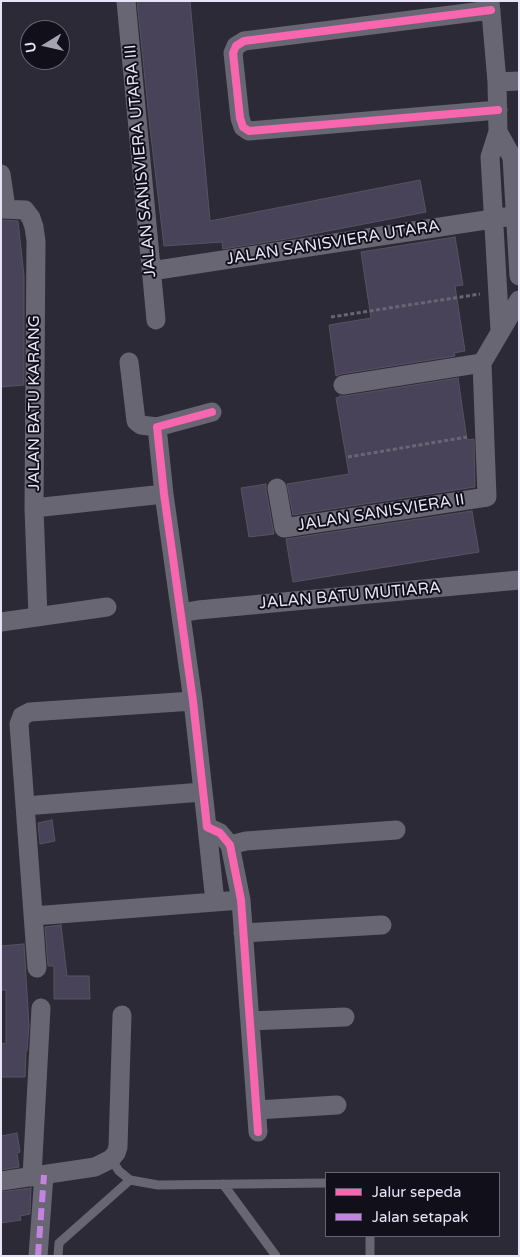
<!DOCTYPE html>
<style>
body{margin:0}
#map{position:relative;width:520px;height:1257px;overflow:hidden;background:#2c2a37;font-family:"Varela Round",sans-serif}
canvas{display:block}
.frame{position:absolute;inset:0;border:2px solid #e6e4f6;pointer-events:none}
.legend{position:absolute;left:325px;top:1172px;width:175px;height:65px;box-sizing:border-box;background:#110f1a;border:1px solid #666472;margin:0;padding:6px 9px;list-style:none;font-size:15px;color:#e6e4f6}
.legend li{display:flex;align-items:center;gap:10px;height:25px}
.legend b{width:25px;border:1px solid #666472}
.north{position:absolute;left:20px;top:20px;width:50px;height:50px;box-sizing:border-box;background:#110f1a;border:1px solid #666472;border-radius:50%;rotate:261deg;font-size:14px;font-weight:700;line-height:20px;text-align:center;color:#e6e4f6}
.north::after{content:'';display:block;margin:auto;width:18px;height:22px;background:#a5a3b3;clip-path:polygon(50% 0,100% 100%,50% 72%,0 100%)}
</style>
<div id="map">
<canvas width="520" height="1257"></canvas>
<div class="frame"></div>
<ul class="legend">
<li><b style="height:6px;background:#f766af"></b>Jalur sepeda</li>
<li><b style="height:6px;background:#c483df"></b>Jalan setapak</li>
</ul>
<div class="north">U</div>
</div>
<script>
const ctx = document.querySelector('canvas').getContext('2d');
ctx.lineJoin = 'round';
function paint(path, color) {
  ctx.fillStyle = color;
  ctx.fill(path, 'evenodd');
}
function toPath(rows) {
  const path = new Path2D();
  for (const r of rows) {
    path.moveTo(r[0], r[1]);
    for (let i = 2; i < r.length; i += 2) path.lineTo(r[i], r[i + 1]);
  }
  return path;
}
function strokePath(path, color, width, dash) {
  ctx.strokeStyle = color;
  ctx.lineWidth = width;
  ctx.lineCap = dash ? 'butt' : 'round';
  ctx.setLineDash(dash || []);
  ctx.stroke(path);
}
function drawText(font, color, halo, rows, align = 'center') {
  ctx.font = font + ' "Varela Round",sans-serif';
  ctx.lineWidth = 4;
  ctx.setLineDash([]);
  ctx.textBaseline = 'middle';
  ctx.strokeStyle = halo;
  ctx.fillStyle = color;
  for (const [text, x, y, turn = 0] of rows) {
    ctx.save();
    ctx.translate(x, y);
    ctx.rotate((+turn || 0) * Math.PI / 180);
    ctx.textAlign = isNaN(turn) ? turn : align;
    if (halo) ctx.strokeText(text, 0, 0);
    ctx.fillText(text, 0, 0);
    ctx.restore();
  }
}
const building = toPath([
 [137,1,190,1,210,221,420,180,426,212,292,238,223,249,222,242,164,246,150,128,137,1],
 [1,220,18,221,24,276,24,385,1,387,1,220],
 [455,237,463,285,455,286,465,351,454,353,455,356,341,374,336,376,329,325,371,318,361,252,455,237],
 [458,378,467,440,474,439,475,487,293,515,287,484,349,474,336,398,340,397,339,396,345,396,458,378],
 [266,484,266,490,274,534,249,537,241,488,266,484],
 [472,511,479,552,293,582,286,539,472,511],
 [52,820,55,841,40,844,38,823,52,820],
 [61,925,67,976,89,976,90,999,54,999,54,966,48,966,45,927,61,925],
 [24,944,29,1026,27,1051,26,1051,25,1077,1,1077,1,1044,6,1043,6,990,1,990,1,946,24,944],
 [17,1133,20,1152,17,1153,19,1167,1,1170,1,1136,17,1133],
 [31,1188,30,1214,20,1216,21,1220,1,1223,1,1192,31,1188]
]);
const path = toPath([
 [331,317,480,294],
 [348,457,467,437]
]);
const lane = toPath([
 [111,1159,119,1171,130,1180,158,1185,326,1183],
 [223,1184,276,1256],
 [58,1256,59,1243,130,1180],
 [370,1256,370,1236]
]);
const street = toPath([
 [126,1,156,320],
 [490,1,497,82,498,132,512,157,519,276],
 [491,10,244,41,236,46,233,53,240,118,243,127,249,131,498,110],
 [497,82,519,81],
 [498,132,490,157,500,331],
 [1,174,6,208],
 [1,209,25,210,31,218,34,227,36,241,34,508,38,617],
 [151,271,519,215],
 [129,362,136,421,141,425,157,427],
 [343,385,482,363],
 [212,412,157,427,164,494,193,701,207,827,220,833,230,845,241,900,258,1132],
 [277,488,284,528,487,497,482,363,519,300],
 [34,508,164,494],
 [181,613,198,610,519,580],
 [1,622,107,607],
 [25,806,202,792],
 [207,827,215,902],
 [230,845,246,841,396,830],
 [33,916,241,900],
 [243,933,382,925],
 [37,968,19,724,22,716,30,712,193,701],
 [250,1021,345,1017],
 [257,1110,337,1105],
 [32,1177,41,1008],
 [1,1181,95,1167,111,1159,116,1153,118,1147,122,1015],
 [38,1256,44,1175]
]);
const quiet = toPath([
 [38,1256,44,1175]
]);
const cycleway = toPath([
 [491,10,244,41,236,46,233,53,240,118,243,127,249,131,498,110],
 [212,412,157,427,164,494,193,701,207,827,220,833,230,845,241,900,258,1132]
]);
const streetNames = [
 ["JALAN SANISVIERA UTARA III",141,161,-95],
 ["JALAN SANISVIERA UTARA",333,243,-9],
 ["JALAN BATU KARANG",35,403,-90],
 ["JALAN SANISVIERA II",381,513,-9],
 ["JALAN BATU MUTIARA",350,596,-5]
];
paint(building, '#484358');
strokePath(building, '#555461', 1);
strokePath(path, '#686672', 3, [4, 2.5]);
strokePath(lane, '#686673', 9);
strokePath(street, '#686673', 19);
strokePath(quiet, '#c483df', 6, [12, 6]);
strokePath(cycleway, '#f766af', 8);
drawText('16px', '#e6e4f6', '#110f1a', streetNames);
</script>
